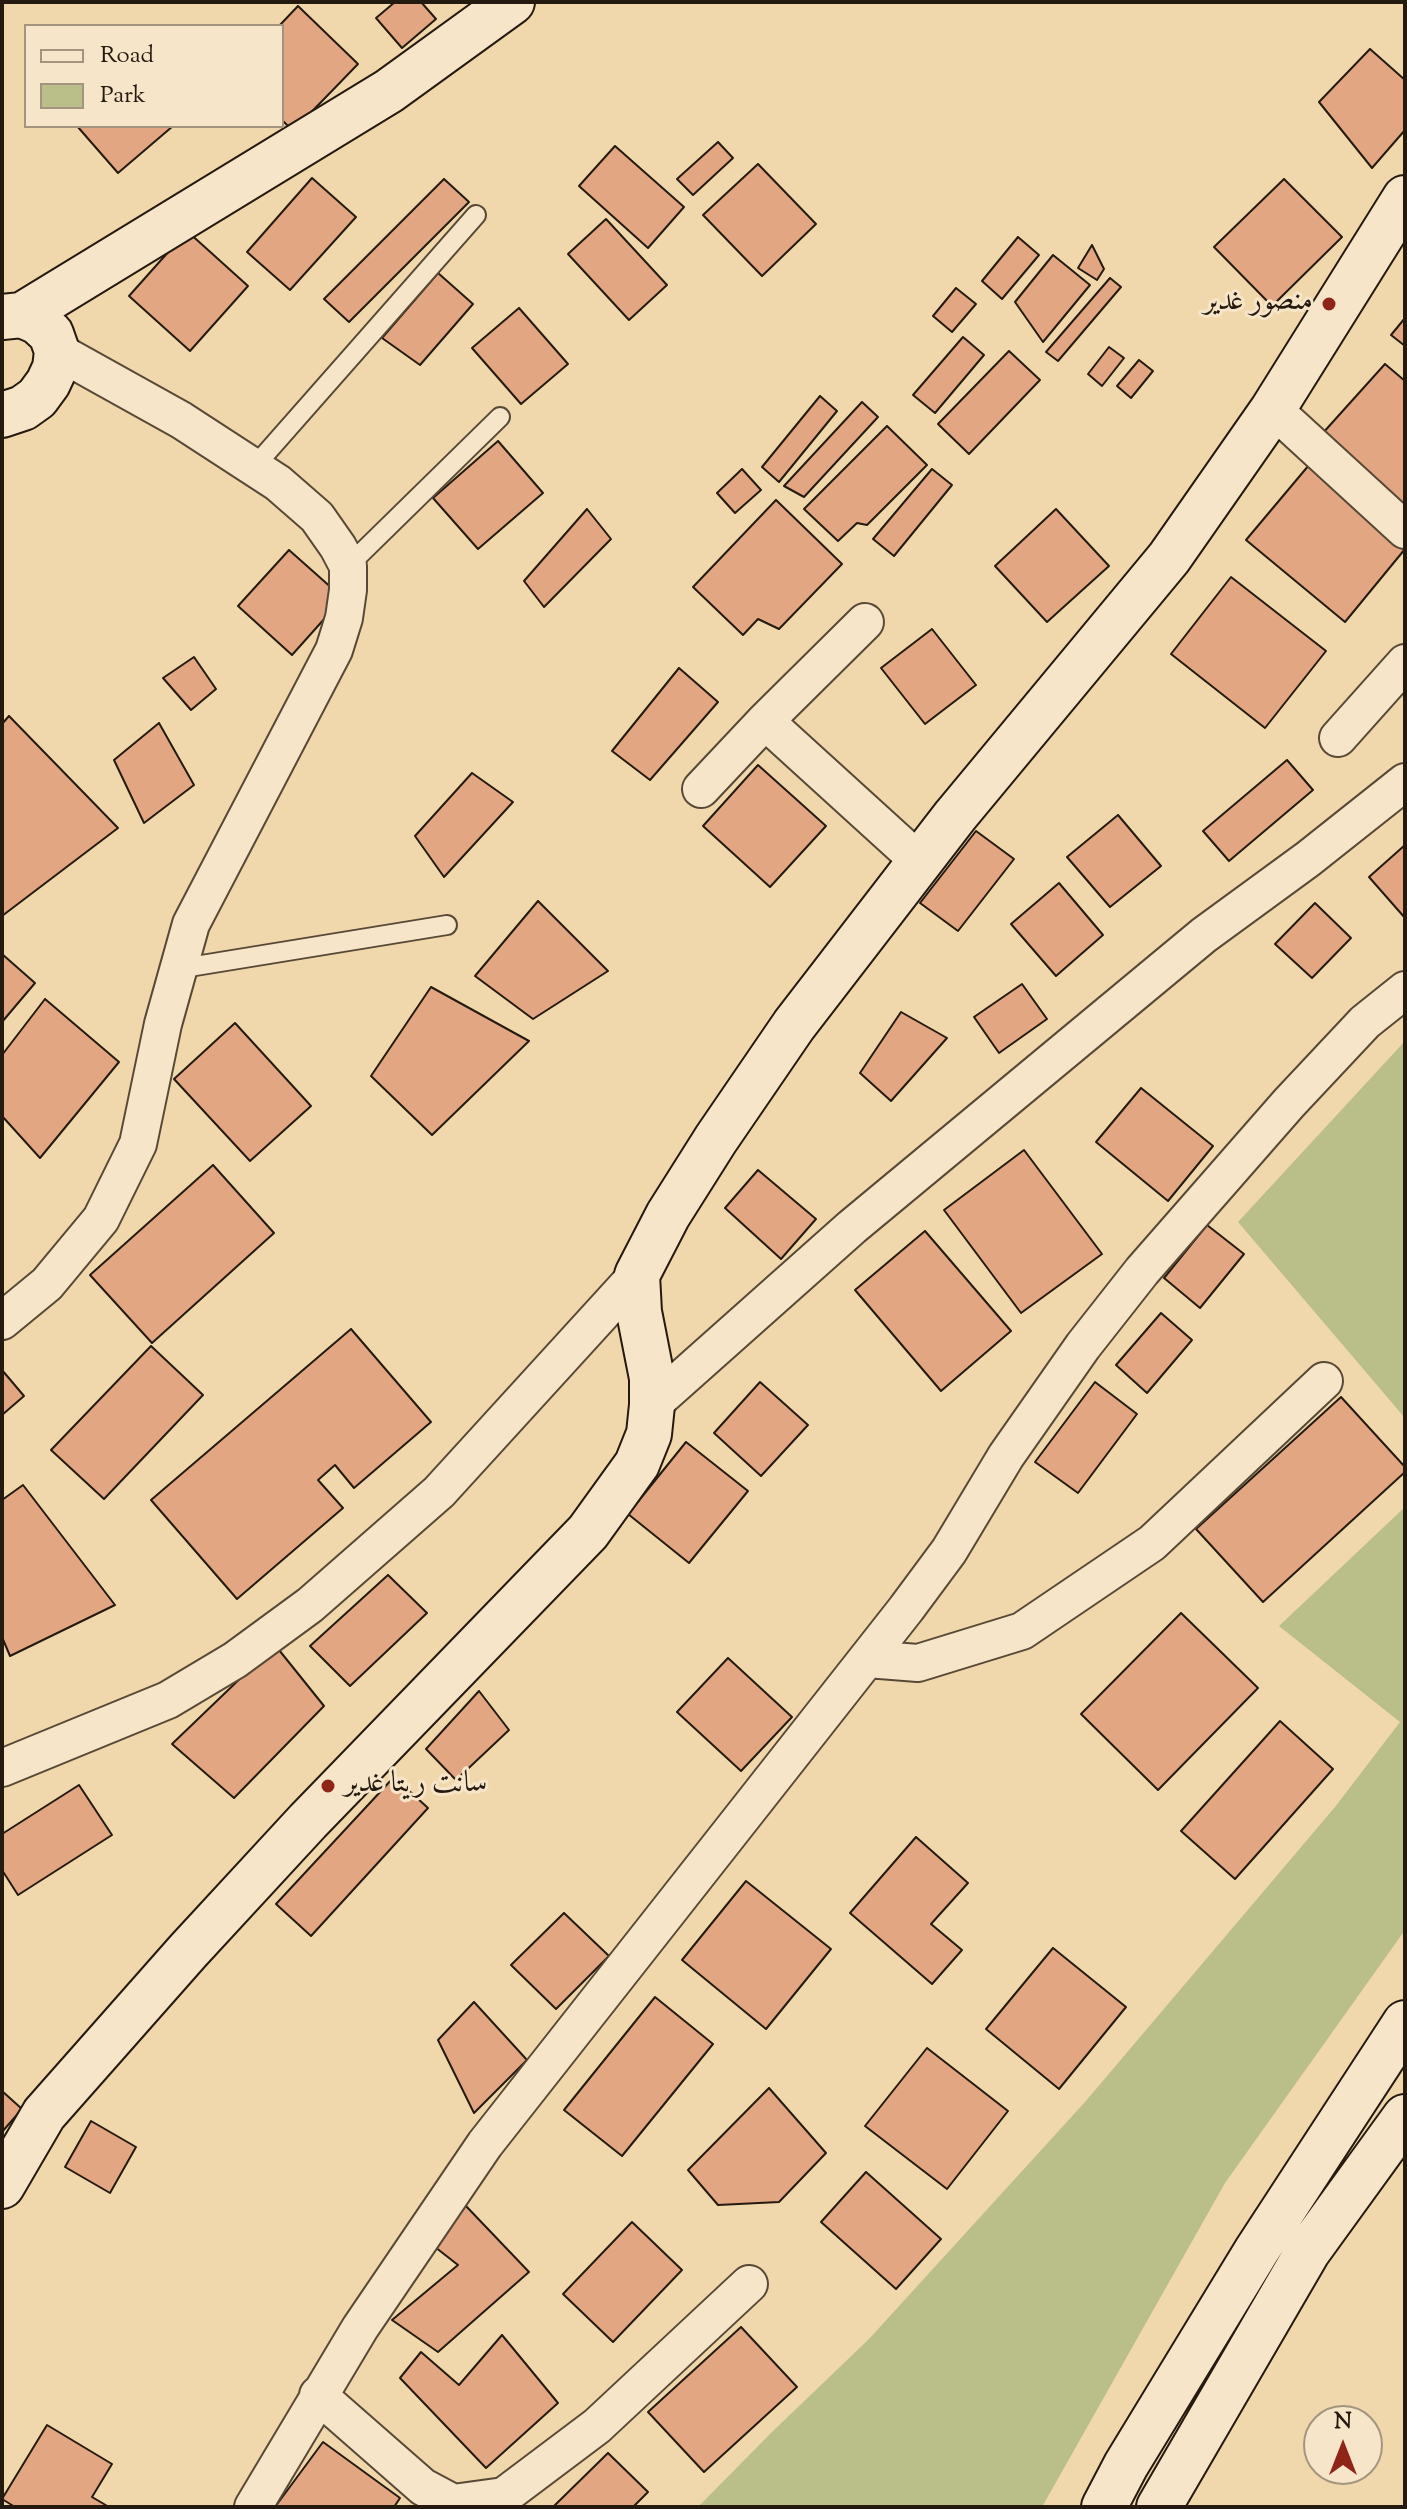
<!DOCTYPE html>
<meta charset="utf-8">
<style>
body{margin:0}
#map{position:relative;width:1407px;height:2509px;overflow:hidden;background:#f1d7ac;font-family:"Sorts Mill Goudy",serif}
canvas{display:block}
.frame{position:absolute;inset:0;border:4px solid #251a10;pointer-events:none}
.legend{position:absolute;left:24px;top:24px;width:260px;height:104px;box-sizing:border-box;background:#f6e5c9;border:2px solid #a2947f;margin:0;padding:10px 14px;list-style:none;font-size:24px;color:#251a10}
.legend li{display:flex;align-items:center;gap:16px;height:40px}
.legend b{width:40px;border:2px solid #a2947f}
.north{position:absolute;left:1303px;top:2405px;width:80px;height:80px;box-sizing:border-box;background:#f6e5c9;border:2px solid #a2947f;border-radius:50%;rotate:0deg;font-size:22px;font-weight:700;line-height:32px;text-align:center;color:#251a10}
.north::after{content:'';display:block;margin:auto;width:28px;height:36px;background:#8f2418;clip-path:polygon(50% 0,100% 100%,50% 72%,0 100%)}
</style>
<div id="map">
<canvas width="1407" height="2509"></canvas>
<div class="frame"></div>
<ul class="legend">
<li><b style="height:10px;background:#f6e5c9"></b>Road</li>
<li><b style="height:22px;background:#babe89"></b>Park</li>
</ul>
<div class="north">N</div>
</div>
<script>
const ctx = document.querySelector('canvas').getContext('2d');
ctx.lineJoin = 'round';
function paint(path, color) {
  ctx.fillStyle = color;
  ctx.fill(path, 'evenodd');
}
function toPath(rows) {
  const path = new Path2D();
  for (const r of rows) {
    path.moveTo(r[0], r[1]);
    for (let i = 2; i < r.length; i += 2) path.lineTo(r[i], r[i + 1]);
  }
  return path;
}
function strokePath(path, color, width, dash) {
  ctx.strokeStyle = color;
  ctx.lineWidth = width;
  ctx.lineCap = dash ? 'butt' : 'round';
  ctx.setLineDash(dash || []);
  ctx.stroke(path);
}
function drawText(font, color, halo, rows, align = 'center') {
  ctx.font = font + ' "Sorts Mill Goudy",Amiri,serif';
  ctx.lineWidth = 6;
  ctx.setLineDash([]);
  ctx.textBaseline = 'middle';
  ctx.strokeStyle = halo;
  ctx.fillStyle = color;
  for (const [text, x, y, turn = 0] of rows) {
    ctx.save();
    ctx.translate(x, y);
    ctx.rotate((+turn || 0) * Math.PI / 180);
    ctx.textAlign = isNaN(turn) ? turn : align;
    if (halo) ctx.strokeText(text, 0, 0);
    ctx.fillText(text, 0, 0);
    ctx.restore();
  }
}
const green = toPath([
 [1405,1041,1405,1418,1238,1222],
 [1405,1507,1405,1930,1225,2183,1042,2507,698,2507,772,2432,869,2339,1085,2102,1335,1807,1400,1722,1279,1626]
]);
const building = toPath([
 [395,2,421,2,436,19,402,48,376,18,395,2],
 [298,6,358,64,293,131,282,120,282,26,279,26,298,6],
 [1370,49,1405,80,1405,130,1372,168,1319,102,1370,49],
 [77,126,173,126,118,173,77,126],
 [718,142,733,158,693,195,677,179,718,142],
 [615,146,684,207,648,248,579,186,615,146],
 [758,164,816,224,762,276,703,215,758,164],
 [312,178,356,217,290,290,247,252,312,178],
 [444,179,469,202,349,322,324,299,444,179],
 [1284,179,1342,237,1272,306,1214,247,1284,179],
 [606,219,667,285,629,320,568,254,606,219],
 [187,231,248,286,190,351,129,296,187,231],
 [1018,237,1039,255,1002,299,982,281,1018,237],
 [1092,245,1104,269,1097,280,1078,268,1092,245],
 [1053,255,1090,285,1043,342,1015,302,1053,255],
 [438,273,473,304,420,365,382,338,438,273],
 [1110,278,1121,287,1058,361,1046,352,1110,278],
 [956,288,976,304,952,332,933,316,956,288],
 [519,308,568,364,521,404,472,348,519,308],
 [1405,318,1405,346,1391,335,1405,318],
 [963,337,984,355,935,413,913,395,963,337],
 [1109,347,1124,358,1102,386,1088,374,1109,347],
 [1009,351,1040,380,969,454,938,424,1009,351],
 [1139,360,1153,371,1131,398,1117,386,1139,360],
 [1385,364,1405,381,1405,507,1322,434,1385,364],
 [820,396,837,411,779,482,762,467,820,396],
 [862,402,878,417,804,497,784,486,862,402],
 [887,426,927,465,867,525,857,523,838,541,804,509,887,426],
 [498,441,543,493,478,549,433,498,498,441],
 [1309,465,1405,545,1405,549,1345,622,1246,540,1309,465],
 [742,469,761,490,735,513,717,493,742,469],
 [932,469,952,485,894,556,873,539,932,469],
 [776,500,842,564,779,629,758,619,743,635,693,587,776,500],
 [587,509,611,539,544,607,524,581,587,509],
 [1056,509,1109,566,1047,622,995,566,1056,509],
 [289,550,343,598,292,655,238,606,289,550],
 [1231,577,1326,651,1265,728,1171,654,1231,577],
 [932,629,976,685,925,724,881,668,932,629],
 [194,657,216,689,191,710,163,678,194,657],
 [679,668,718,702,650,780,612,751,679,668],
 [9,716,118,828,2,916,2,724,9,716],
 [159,723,194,785,144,823,114,760,159,723],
 [1287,760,1313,790,1229,861,1203,831,1287,760],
 [758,765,826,826,770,887,703,826,758,765],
 [472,773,513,802,444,877,415,836,472,773],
 [1118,815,1161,866,1110,907,1067,857,1118,815],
 [976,831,1014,859,958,931,920,903,976,831],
 [1405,845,1405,918,1369,877,1405,845],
 [1059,883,1103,935,1056,976,1011,924,1059,883],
 [538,901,608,971,533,1019,475,976,538,901],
 [1315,903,1351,938,1312,978,1275,944,1315,903],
 [2,954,35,983,2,1022,2,954],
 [1022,984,1047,1019,999,1053,974,1017,1022,984],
 [431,987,529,1041,432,1135,371,1076,431,987],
 [45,999,119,1062,40,1158,2,1116,2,1055,45,999],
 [901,1012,947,1038,891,1101,860,1073,901,1012],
 [235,1023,311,1106,250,1161,174,1079,235,1023],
 [1141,1088,1213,1146,1168,1201,1096,1142,1141,1088],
 [1024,1150,1102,1254,1021,1313,944,1210,1024,1150],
 [213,1165,274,1233,152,1343,90,1275,213,1165],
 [758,1170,816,1219,781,1259,725,1208,758,1170],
 [1207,1225,1244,1254,1200,1308,1164,1278,1207,1225],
 [925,1231,1011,1331,941,1391,855,1290,925,1231],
 [1161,1313,1192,1340,1147,1393,1116,1365,1161,1313],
 [351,1329,431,1422,354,1488,335,1465,318,1480,343,1508,237,1599,151,1500,351,1329],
 [151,1346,203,1395,104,1499,51,1450,151,1346],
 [2,1370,24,1396,2,1415,2,1370],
 [760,1382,808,1425,761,1476,714,1433,760,1382],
 [1095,1382,1137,1414,1078,1493,1035,1462,1095,1382],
 [1341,1397,1405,1467,1405,1472,1263,1602,1196,1529,1341,1397],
 [686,1442,748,1491,689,1563,628,1514,686,1442],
 [23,1485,115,1605,10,1656,2,1637,2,1500,23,1485],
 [388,1575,427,1613,350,1686,310,1646,388,1575],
 [1181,1613,1258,1688,1158,1790,1081,1714,1181,1613],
 [275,1645,324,1706,234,1798,172,1744,275,1645],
 [728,1658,792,1717,741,1771,677,1712,728,1658],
 [479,1691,509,1730,456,1780,426,1749,479,1691],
 [1280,1721,1333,1769,1235,1879,1181,1831,1280,1721],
 [394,1777,428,1808,311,1936,276,1904,394,1777],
 [79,1785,112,1835,18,1895,2,1870,2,1834,79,1785],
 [916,1837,968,1883,931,1924,962,1950,932,1984,850,1913,916,1837],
 [746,1881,831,1949,766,2029,682,1960,746,1881],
 [564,1913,609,1956,556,2009,511,1965,564,1913],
 [1053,1948,1126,2007,1059,2089,986,2029,1053,1948],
 [655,1997,713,2044,622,2156,564,2110,655,1997],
 [474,2002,527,2060,474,2113,438,2040,474,2002],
 [927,2048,1008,2111,947,2189,865,2126,927,2048],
 [769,2088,826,2153,779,2202,718,2205,688,2170,769,2088],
 [2,2091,22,2109,2,2132,2,2091],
 [91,2121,136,2147,110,2193,65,2167,91,2121],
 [866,2172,941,2239,896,2289,821,2222,866,2172],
 [465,2205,529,2272,438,2352,392,2320,458,2265,435,2247,465,2205],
 [632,2222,682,2270,613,2342,563,2294,632,2222],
 [741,2327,797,2387,704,2472,648,2412,741,2327],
 [502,2335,558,2403,486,2468,400,2378,421,2352,459,2385,502,2335],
 [47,2425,112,2464,92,2497,109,2507,15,2507,2,2499,47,2425],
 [323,2442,400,2498,394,2507,275,2507,323,2442],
 [608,2453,648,2492,633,2507,553,2507,608,2453]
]);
const lane = toPath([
 [254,467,476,215],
 [348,566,500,417],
 [177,969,447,925]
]);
const street = toPath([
 [1273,409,1405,530],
 [765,721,920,862],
 [1338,738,1405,663],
 [701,789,765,721,865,622],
 [2,1321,47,1284,101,1219,138,1144,163,1024,191,924,334,650,344,618,348,590,348,566,338,547,317,517,278,483,181,420,57,351],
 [652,1405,852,1227,1204,935,1308,859,1405,782],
 [867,1659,918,1663,1022,1631,1152,1543,1324,1381],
 [2,1768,168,1700,235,1660,310,1605,439,1492,637,1275],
 [318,2395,423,2487,453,2503,504,2496,597,2426,749,2284],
 [253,2507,360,2328,485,2144,906,1609,949,1551,1006,1456,1083,1346,1142,1271,1289,1103,1365,1022,1405,990]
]);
const secondary = toPath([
 [22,315,389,91,512,2],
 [2,317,22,315,38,322,51,334,57,351,55,368,48,383,37,398,23,408,2,415],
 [2,2186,44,2114,188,1951,308,1821,588,1532,637,1464,649,1434,652,1405,652,1378,639,1312,637,1275,668,1215,716,1139,794,1025,955,816,1169,558,1273,409,1405,198],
 [1104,2507,1126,2465,1257,2250,1405,2023],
 [1159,2507,1308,2251,1405,2117]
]);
const markers = [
 [1329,304,8,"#8f2418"],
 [328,1786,8,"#8f2418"]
];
const poiNames = [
 ["منصور غدير",1313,304],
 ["سانت ريتا غدير",344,1786,"left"]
];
paint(green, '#babe89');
paint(building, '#e2a683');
strokePath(building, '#251a10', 2);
strokePath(lane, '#584937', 22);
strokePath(street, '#584937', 40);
strokePath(secondary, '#251a10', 48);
strokePath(lane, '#f6e5c9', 18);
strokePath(street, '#f6e5c9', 36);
strokePath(secondary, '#f6e5c9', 44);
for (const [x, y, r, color] of markers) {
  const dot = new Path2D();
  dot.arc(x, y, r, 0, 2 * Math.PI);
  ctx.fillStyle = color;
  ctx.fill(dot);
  strokePath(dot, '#f6e5c9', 3);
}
drawText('30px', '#251a10', '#f6e5c9', poiNames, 'right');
</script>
